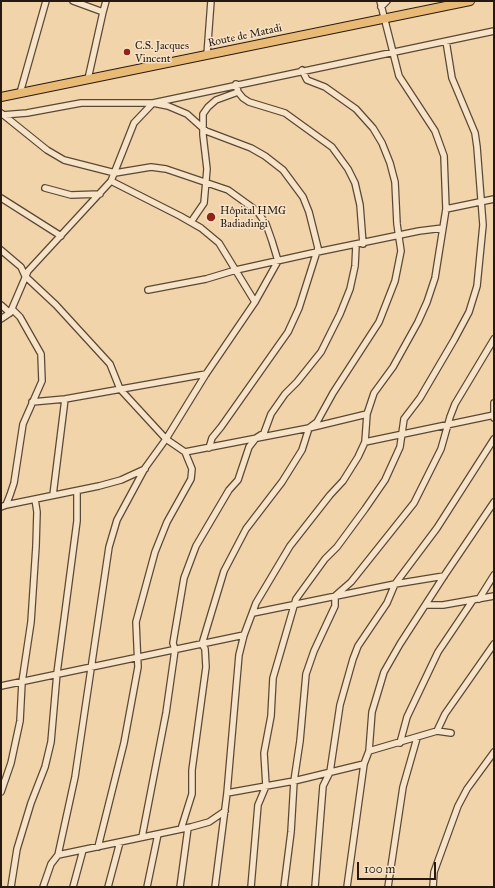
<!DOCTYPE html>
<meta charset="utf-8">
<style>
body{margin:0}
#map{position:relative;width:495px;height:888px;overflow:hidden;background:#f2d4aa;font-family:"IM FELL Great Primer",serif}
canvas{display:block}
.frame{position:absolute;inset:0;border:2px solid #27190f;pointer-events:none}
.scale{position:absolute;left:357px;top:862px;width:79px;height:18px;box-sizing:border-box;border:2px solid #27190f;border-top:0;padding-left:5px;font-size:12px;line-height:14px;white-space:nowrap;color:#27190f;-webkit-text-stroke:3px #f7e3c8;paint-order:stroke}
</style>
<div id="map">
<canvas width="495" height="888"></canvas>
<div class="frame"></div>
<div class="scale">100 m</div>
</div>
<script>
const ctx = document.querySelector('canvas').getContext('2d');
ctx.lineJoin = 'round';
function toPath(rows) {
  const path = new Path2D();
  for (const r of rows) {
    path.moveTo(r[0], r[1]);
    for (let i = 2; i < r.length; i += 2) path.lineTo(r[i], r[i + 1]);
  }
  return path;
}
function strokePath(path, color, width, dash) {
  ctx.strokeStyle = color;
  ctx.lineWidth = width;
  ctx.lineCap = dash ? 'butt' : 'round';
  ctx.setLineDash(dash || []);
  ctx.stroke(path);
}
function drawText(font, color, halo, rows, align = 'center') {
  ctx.font = font + ' "IM FELL Great Primer",serif';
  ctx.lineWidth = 3;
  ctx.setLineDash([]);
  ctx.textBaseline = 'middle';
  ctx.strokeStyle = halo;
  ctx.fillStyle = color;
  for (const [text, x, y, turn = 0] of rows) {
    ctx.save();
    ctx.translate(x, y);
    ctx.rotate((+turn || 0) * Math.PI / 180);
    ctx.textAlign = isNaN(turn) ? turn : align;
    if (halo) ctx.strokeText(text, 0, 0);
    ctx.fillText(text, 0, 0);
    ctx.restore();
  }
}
const minor = toPath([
 [73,1,103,12,88,79],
 [381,7,387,1],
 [103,12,106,1],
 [207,55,211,1],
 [236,84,238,92,243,98,249,102,285,113,332,147,348,169,355,183,360,205,363,244],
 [20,93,46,1],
 [1,113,47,150,64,160,115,173,151,167,166,169,228,190,257,211,266,224,272,241,278,261,255,302,206,374,166,439,145,468,117,520,109,547,75,777,58,855,191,827,209,822,225,811],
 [2,115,27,113,81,103,153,103,168,106,187,114,206,131,251,148,265,156,283,170,303,197,309,212,318,248,299,308,288,332,221,427,212,438,209,448],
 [111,181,180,216,201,228,219,243,255,302],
 [45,188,71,195,100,194],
 [1,198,61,236],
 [446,209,494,199],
 [191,222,204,203,207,169,203,135,203,114,208,107,216,100,238,92],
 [1,250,21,267,25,276,56,305,110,364,120,389,166,439,185,452,309,428,367,414],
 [148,290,206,279,236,270,317,252,419,231,443,228],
 [1,305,10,313],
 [1,319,10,313,28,271,111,181,134,123,153,103,494,31],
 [32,402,65,399,206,374],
 [494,418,494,403],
 [365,442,494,415],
 [53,495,65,399],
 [6,505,99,486,121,480,145,469],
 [1,507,6,505,10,495,14,483,23,424,42,381,41,354,20,317,12,309],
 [479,599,494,575],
 [426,605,443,605,494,596],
 [253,613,395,584,444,576],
 [1,686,244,635],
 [437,731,445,714,494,644],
 [400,743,407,717,438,652,473,600],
 [369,751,437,731,451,733],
 [1,792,11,763,20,721,22,682,31,622,36,546,37,512,35,499],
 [227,793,294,781,364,764],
 [181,829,192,794,192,770,206,667,205,649,202,644,224,571,246,529,282,482,302,450,309,428,317,422,333,393,379,322,395,281,401,251,397,224,395,182,390,163,382,143,373,128,356,109,325,87,307,80,302,70],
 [142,837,166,713,175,650,173,643,184,578,196,546,229,490,238,480,249,447,256,438,264,433,271,414,285,394,297,382,321,352,340,314,350,289,355,266,356,245],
 [98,847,124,743,138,667,136,622,155,552,167,522,191,479,192,469,185,452],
 [11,887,17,849,31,803,45,767,51,742,57,673,77,521,77,491],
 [43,887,51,864,58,855],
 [73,887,83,850],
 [108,887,120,842],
 [147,887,158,834],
 [180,887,188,828],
 [215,887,227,793,239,655,244,635,256,603,290,546,330,495,343,481,358,457,365,442,367,414,374,393,393,367,418,322,427,302,435,278,446,209,444,156,435,131,399,76,380,1],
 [251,887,258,805,266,786,264,753,271,716,273,678,296,599,325,559,337,547,365,509,385,480,400,447,404,419,420,398,454,340,469,312,477,286,483,225,477,147,475,133,452,78,446,41],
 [284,887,291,832,294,781,300,741,306,674,314,651,335,606,335,596,351,582,414,503,441,449,450,417,455,404,494,339],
 [315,887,323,786,330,772,340,705,353,659,358,646,387,603,395,584,437,528,494,439],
 [347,887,364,764,369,751,372,712,384,672,400,644,444,576,494,502],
 [388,887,403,787,417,738],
 [433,887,434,872,458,806,467,789,494,752]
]);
const highway = toPath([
 [1,97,470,1]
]);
const markers = [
 [127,52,4,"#8f2418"],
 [211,217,5,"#8f2418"]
];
const streetNames = [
 ["Route de Matadi",245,36,-12]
];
const poiNames = [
 ["C.S. Jacques",135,46],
 ["Vincent",135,59],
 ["Hôpital HMG",220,211],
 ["Badiadingi",220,224]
];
strokePath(minor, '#5a4836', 8);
strokePath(highway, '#27190f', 10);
strokePath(minor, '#f7e3c8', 5.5);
strokePath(highway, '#e9ba75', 8);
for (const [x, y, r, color] of markers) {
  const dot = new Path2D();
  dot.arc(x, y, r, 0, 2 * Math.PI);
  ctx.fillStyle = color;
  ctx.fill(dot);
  strokePath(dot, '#f7e3c8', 1.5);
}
drawText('11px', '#27190f', '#f7e3c8', streetNames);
drawText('11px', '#27190f', '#f7e3c8', poiNames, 'left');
</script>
